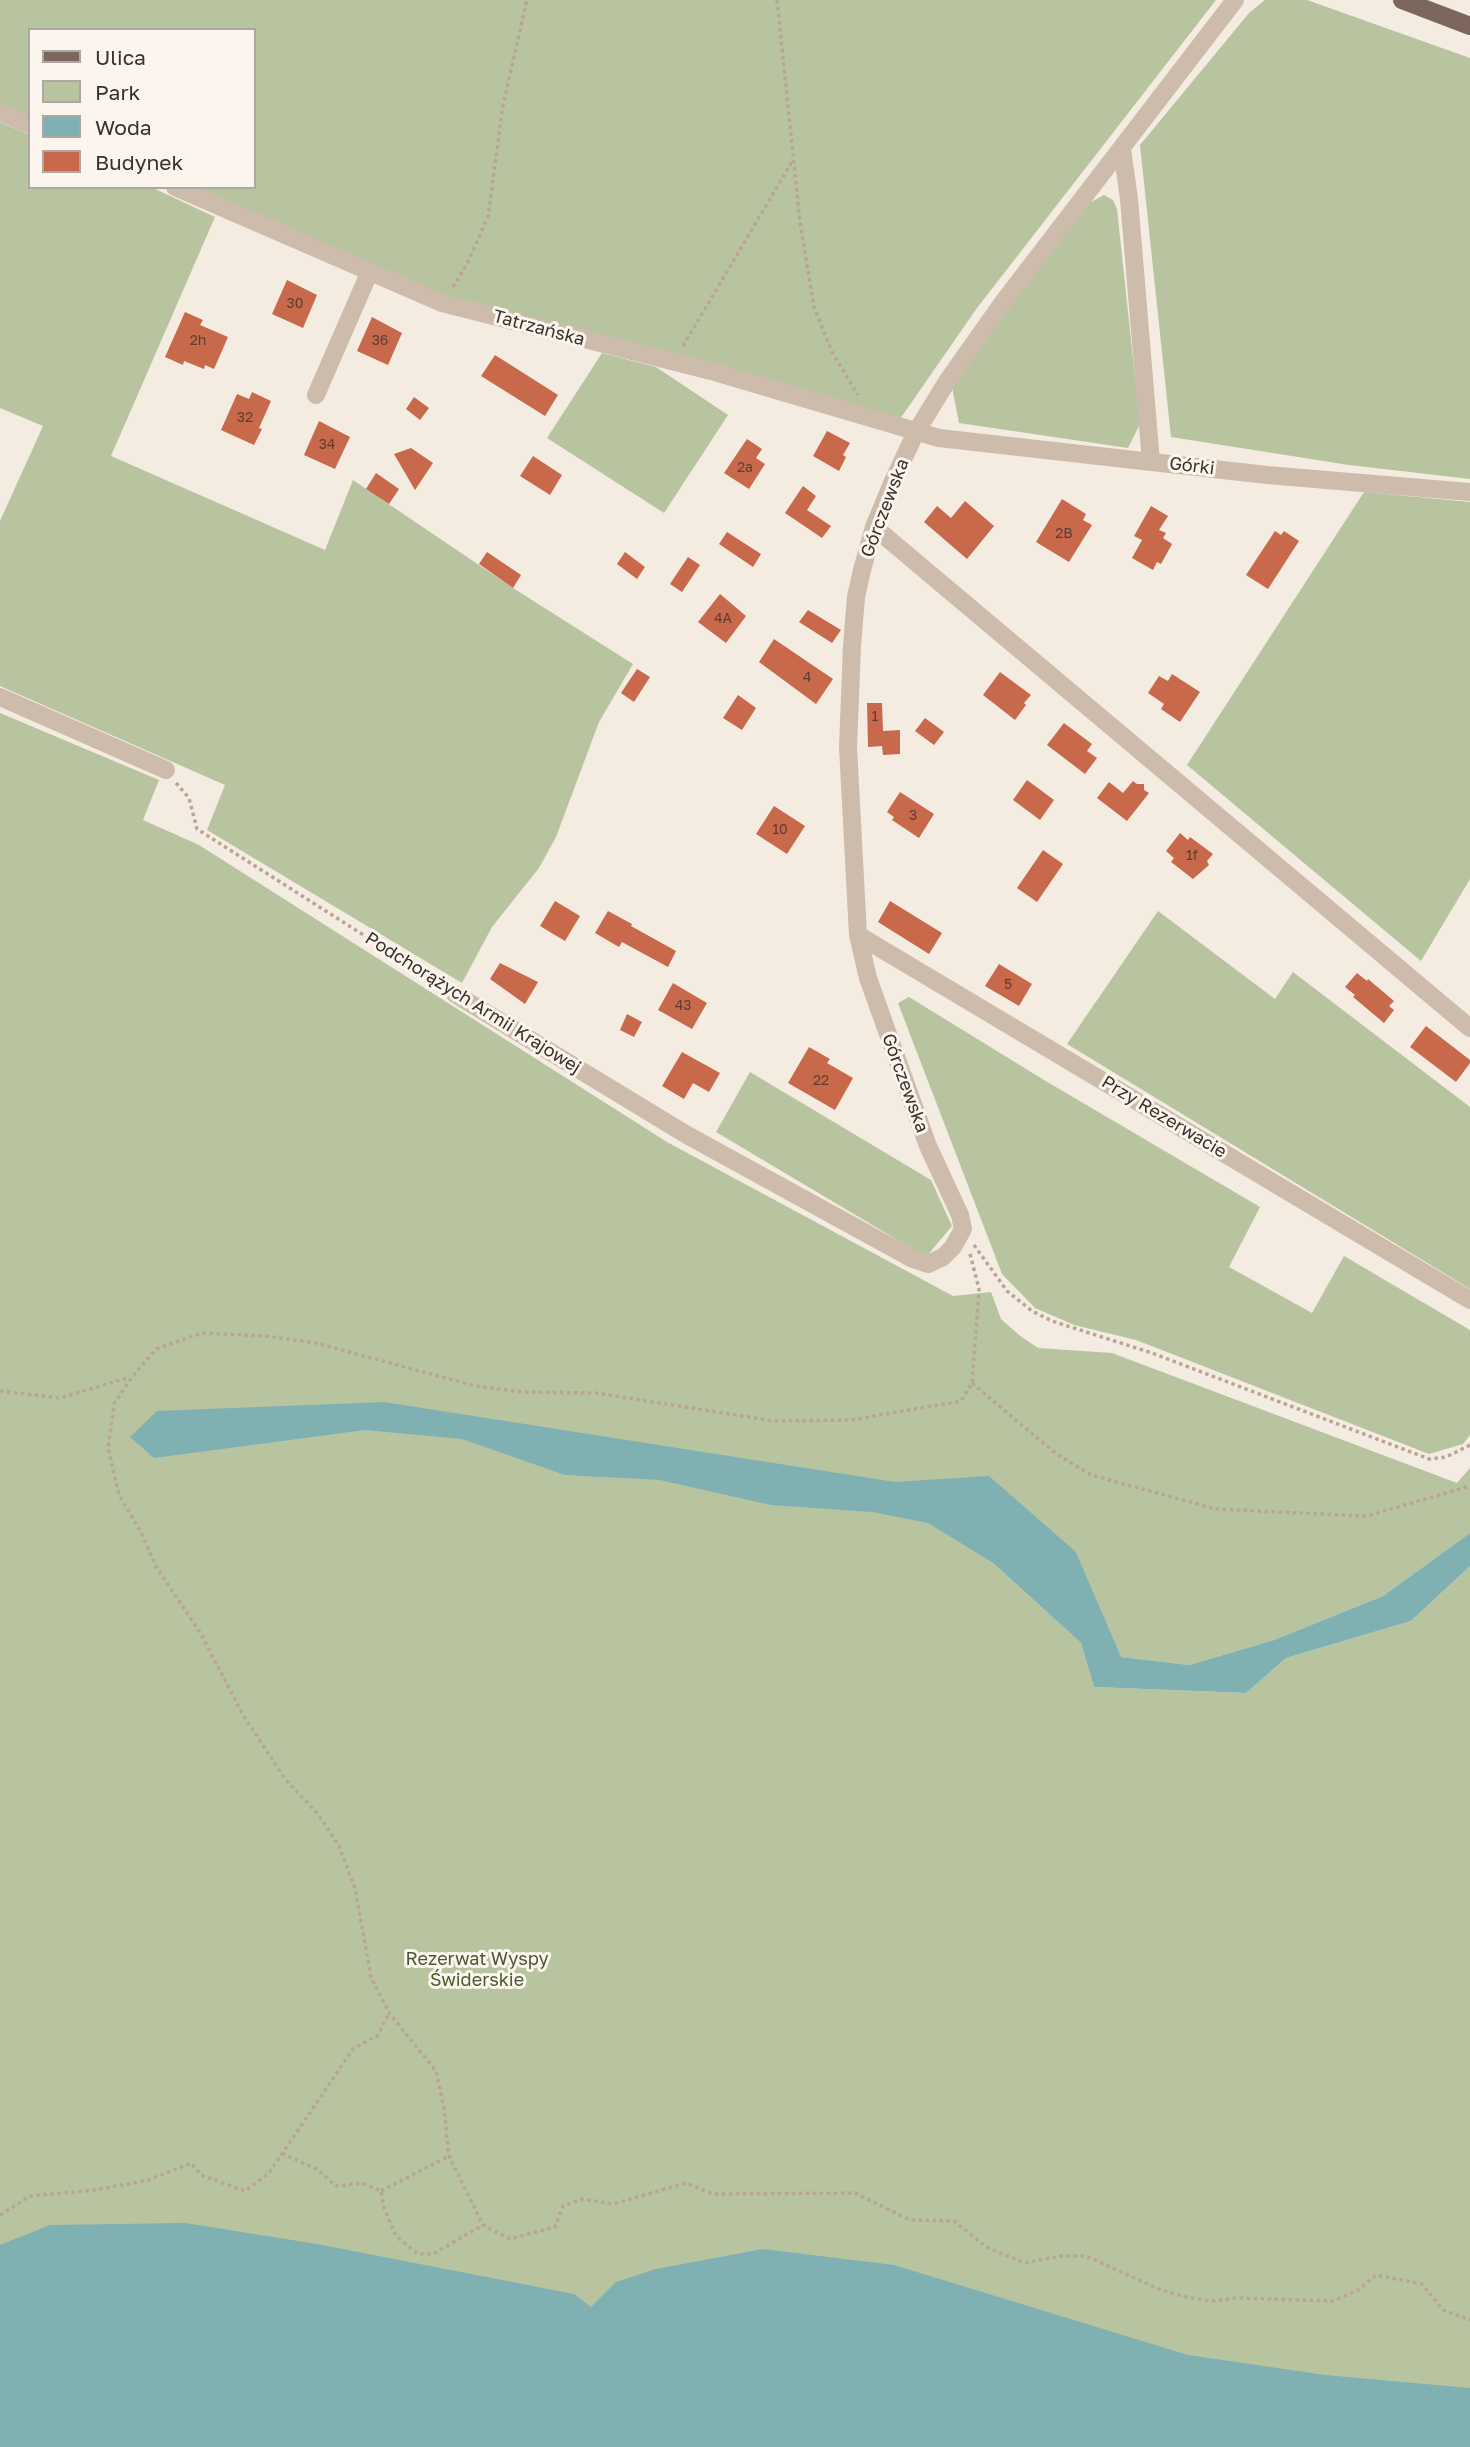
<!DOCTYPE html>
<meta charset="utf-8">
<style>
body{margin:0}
#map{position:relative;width:1470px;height:2447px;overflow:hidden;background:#f4ebe1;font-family:"Golos Text",sans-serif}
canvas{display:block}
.legend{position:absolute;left:28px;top:28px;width:228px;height:161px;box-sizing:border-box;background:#fbf5ee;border:2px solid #aea6a0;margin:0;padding:9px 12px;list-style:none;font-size:21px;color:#3b302b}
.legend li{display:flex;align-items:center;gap:14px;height:35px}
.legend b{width:35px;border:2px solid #aea6a0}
</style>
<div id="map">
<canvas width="1470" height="2447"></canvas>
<ul class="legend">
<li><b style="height:9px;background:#7d675c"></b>Ulica</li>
<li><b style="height:19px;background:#b8c4a0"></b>Park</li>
<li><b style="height:19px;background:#7fb0b2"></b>Woda</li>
<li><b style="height:19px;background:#c8694b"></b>Budynek</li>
</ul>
</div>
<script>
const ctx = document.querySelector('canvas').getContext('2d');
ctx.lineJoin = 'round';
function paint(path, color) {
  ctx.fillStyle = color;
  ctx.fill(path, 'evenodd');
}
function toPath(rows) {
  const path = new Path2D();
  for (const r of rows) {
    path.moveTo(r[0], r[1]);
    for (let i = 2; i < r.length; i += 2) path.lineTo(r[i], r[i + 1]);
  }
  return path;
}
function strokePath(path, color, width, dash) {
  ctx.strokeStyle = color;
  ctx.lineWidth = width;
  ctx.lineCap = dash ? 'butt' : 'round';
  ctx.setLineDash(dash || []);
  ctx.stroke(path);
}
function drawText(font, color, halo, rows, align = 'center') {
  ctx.font = font + ' "Golos Text",sans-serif';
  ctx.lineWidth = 6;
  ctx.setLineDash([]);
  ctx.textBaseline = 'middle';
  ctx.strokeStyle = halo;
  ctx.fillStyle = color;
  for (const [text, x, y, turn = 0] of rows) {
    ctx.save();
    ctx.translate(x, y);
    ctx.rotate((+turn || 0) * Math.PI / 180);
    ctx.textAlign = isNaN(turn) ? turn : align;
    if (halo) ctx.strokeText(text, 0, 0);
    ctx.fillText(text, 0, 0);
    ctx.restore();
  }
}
const green = toPath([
 [0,0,1216,0,977,308,900,419,528,320,438,293,192,187,254,187,254,30,30,30,30,118,0,105],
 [1265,0,1307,0,1470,58,1470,479,1349,465,1171,437,1140,145,1249,13],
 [0,122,30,135,30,187,151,187,215,217,111,456,325,550,353,480,513,588,633,664,599,722,556,837,539,868,492,927,462,983,207,830,225,785,0,686,0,521,43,426,0,408],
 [1104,195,1113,200,1117,209,1140,424,1128,448,959,423,952,387,1042,262,1091,202],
 [602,353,656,367,728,415,664,513,547,438],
 [1364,492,1470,502,1470,879,1421,961,1187,765],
 [0,713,159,780,143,820,199,845,667,1142,953,1296,991,1292,1001,1319,1019,1335,1038,1348,1112,1353,1457,1483,1470,1468,1470,1533,1383,1596,1274,1640,1189,1665,1120,1657,1076,1552,934,1526,993,1563,1081,1643,1094,1687,1246,1693,1286,1658,1411,1621,1470,1566,1470,2447,0,2447],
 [1158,911,1275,999,1293,972,1470,1107,1470,1289,1067,1044],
 [909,997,1044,1080,1260,1207,1229,1267,1312,1313,1344,1256,1470,1330,1470,1435,1463,1444,1429,1454,1136,1340,1074,1325,1035,1308,1002,1274,898,1003],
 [750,1072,931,1180,952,1226,926,1257,716,1132]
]);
const water = toPath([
 [384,1402,895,1482,989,1476,1076,1552,1121,1657,1189,1665,1274,1640,1383,1596,1470,1533,1470,1566,1411,1621,1286,1658,1246,1693,1094,1687,1081,1643,993,1563,928,1523,872,1512,771,1505,660,1480,565,1475,462,1439,365,1430,154,1458,130,1437,157,1411],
 [185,2223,317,2244,574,2294,591,2307,616,2282,656,2269,763,2249,894,2265,1188,2355,1325,2375,1470,2388,1470,2447,0,2447,0,2245,50,2225]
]);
const building = toPath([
 [287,280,317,295,303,328,272,314],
 [185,312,203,320,200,325,228,337,214,369,205,365,204,369,184,361,183,365,165,357],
 [372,317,402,333,388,365,357,351],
 [495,355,558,395,545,416,481,376],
 [252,392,271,401,259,428,262,429,254,445,221,430,237,394,249,399],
 [414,397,429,408,420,420,406,409],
 [319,421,350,437,335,469,304,455],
 [827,431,850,443,843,455,846,457,839,471,813,456],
 [747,439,762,449,756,458,765,464,749,489,724,473],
 [411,448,433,463,415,490,394,454],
 [533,456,562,475,550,495,520,476],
 [376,473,399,489,389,504,366,489],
 [803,486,816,496,807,510,831,526,822,538,785,513],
 [1062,499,1086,514,1083,520,1092,525,1069,562,1036,542],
 [965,501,994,526,967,559,924,522,937,506,951,518],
 [1151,506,1168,516,1159,530,1166,533,1163,538,1172,544,1161,564,1157,562,1153,570,1132,558,1142,540,1134,536],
 [1275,531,1281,535,1284,531,1299,541,1268,589,1246,575],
 [727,532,761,554,753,567,719,544],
 [487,552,521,575,513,588,479,564],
 [625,552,645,567,637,579,617,564],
 [688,557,700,565,682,592,670,584],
 [720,594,746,616,726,643,698,622],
 [808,610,841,630,832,643,799,622],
 [774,639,833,679,816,704,759,662],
 [637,669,650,677,634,702,621,693],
 [1000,672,1031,695,1024,703,1026,705,1015,720,983,695],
 [1172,674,1200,692,1180,722,1161,709,1164,704,1148,693,1159,676,1168,681],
 [738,695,756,708,742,730,723,718],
 [867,703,882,703,883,731,900,730,900,754,883,755,882,746,868,747],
 [925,718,944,732,934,745,915,731],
 [1064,723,1092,744,1087,751,1097,758,1085,774,1047,745],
 [1027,780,1054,800,1040,820,1013,800],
 [1133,781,1137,784,1144,784,1144,790,1149,793,1127,821,1097,798,1109,782,1123,793],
 [900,792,934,814,919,838,892,820,894,817,887,812],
 [774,806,805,826,787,854,756,834],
 [1180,833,1188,840,1190,837,1213,854,1207,861,1209,865,1193,879,1171,862,1174,858,1166,851],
 [1043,850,1063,864,1037,902,1017,888],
 [555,901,580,916,565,941,540,926],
 [890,901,942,933,929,954,878,922],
 [608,911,632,924,631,926,676,951,668,967,622,942,619,947,595,933],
 [500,963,538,982,525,1004,490,979],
 [999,964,1032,984,1019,1006,985,986],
 [1357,973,1367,981,1368,979,1394,1001,1389,1006,1394,1010,1384,1023,1353,997,1355,995,1345,987],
 [673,983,707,1003,692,1029,658,1010],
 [627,1014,642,1022,634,1037,620,1030],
 [1426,1026,1470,1060,1470,1063,1456,1082,1410,1047],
 [809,1047,830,1059,827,1063,853,1078,835,1110,788,1083],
 [682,1052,720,1073,709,1092,693,1083,684,1099,662,1086]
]);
const path = toPath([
 [777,0,800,222,814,307,832,352,858,395],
 [453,287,468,262,488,216,503,105,527,0],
 [683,346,793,160],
 [176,783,189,798,197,829,442,985],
 [974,1245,1007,1291,1032,1311,1052,1321,1152,1353,1429,1459,1446,1457,1470,1445],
 [970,1254,979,1289,972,1383,961,1401,851,1420,774,1421,596,1393,524,1392,475,1386,316,1343,266,1336,202,1333,156,1349,132,1377,114,1404,108,1448,119,1495,141,1532,155,1565,201,1634,243,1715,285,1779,318,1814,339,1846,355,1888,371,1977,389,2013,436,2071,444,2108,449,2156,483,2225,510,2239,555,2227,563,2206,581,2199,613,2204,686,2183,713,2194,855,2193,910,2220,954,2221,986,2247,1025,2263,1061,2256,1086,2256,1161,2290,1186,2297,1213,2301,1237,2298,1333,2301,1358,2290,1376,2275,1422,2284,1443,2310,1470,2320],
 [972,1383,1055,1453,1091,1475,1216,1509,1367,1516,1470,1486],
 [0,1391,60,1398,130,1377],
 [282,2153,318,2170,336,2186,362,2183,381,2191,384,2208,396,2236,418,2254,433,2254,483,2225],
 [381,2191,449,2156],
 [0,2215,30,2196,95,2190,148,2180,191,2163,201,2175,245,2191,269,2173,353,2049,378,2035,389,2013]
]);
const minor = toPath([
 [0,112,30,125],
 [1122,149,1129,199,1151,462],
 [175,187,442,303,715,372,939,438,1267,475,1470,492],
 [316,395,370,271],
 [874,527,1470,1028],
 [0,697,166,770],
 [858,935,1470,1300],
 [455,994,687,1135,913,1259,928,1264,943,1257,953,1247,963,1229,960,1215,928,1146,868,978,858,935,848,747,852,646,856,597,862,570,874,527,893,481,916,432,948,380,1004,301,1235,0]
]);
const major = toPath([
 [1402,0,1470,26]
]);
const numberNames = [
 ["30",295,304],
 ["2h",198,341],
 ["36",380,341],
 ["32",245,418],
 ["34",327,445],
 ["2a",745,468],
 ["2B",1064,534],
 ["4A",723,619],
 ["4",807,678],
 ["1",875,717],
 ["3",913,816],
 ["10",780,830],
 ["1f",1192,856],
 ["5",1008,985],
 ["43",683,1006],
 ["22",821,1081]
];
const streetNames = [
 ["Tatrzańska",539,328,15],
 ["Górki",1192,466,7],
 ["Górczewska",885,508,-69],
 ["Podchorążych Armii Krajowej",473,1003,32],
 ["Górczewska",905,1083,70],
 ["Przy Rezerwacie",1164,1117,31]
];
const parkNames = [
 ["Rezerwat Wyspy",477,1959],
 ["Świderskie",477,1980]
];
paint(green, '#b8c4a0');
paint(water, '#7fb0b2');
paint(building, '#c8694b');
strokePath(path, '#b9a596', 3.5, [3.5, 3.5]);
strokePath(minor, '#cdbbac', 18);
strokePath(major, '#7d675c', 18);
drawText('14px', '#5e3e33', null, numberNames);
drawText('18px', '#3b302b', '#fbf5ee', streetNames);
drawText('18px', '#4a5a2e', '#fbf5ee', parkNames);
</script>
